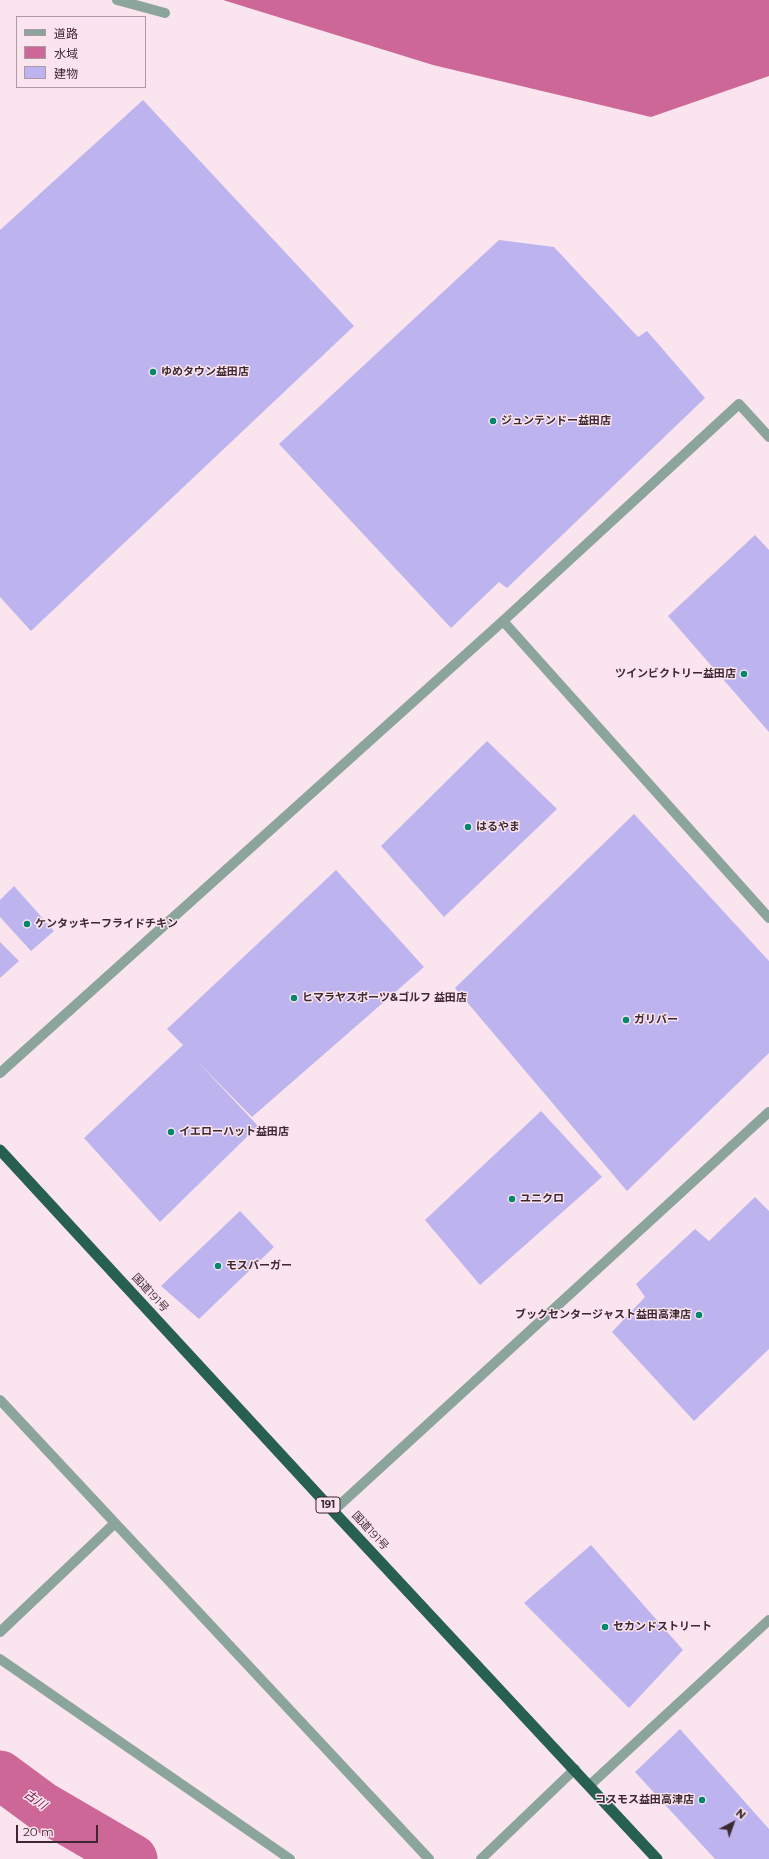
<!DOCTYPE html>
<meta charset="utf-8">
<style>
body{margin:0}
#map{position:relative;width:769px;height:1859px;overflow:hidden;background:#fae4ed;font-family:Montserrat,"Noto Sans JP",sans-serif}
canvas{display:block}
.legend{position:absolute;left:16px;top:16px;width:130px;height:72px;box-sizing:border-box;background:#fae4ed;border:1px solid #ae99a2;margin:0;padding:5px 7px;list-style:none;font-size:12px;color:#3d2831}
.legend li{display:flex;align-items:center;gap:8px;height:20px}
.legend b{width:20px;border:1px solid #ae99a2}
.north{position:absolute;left:713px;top:1803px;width:40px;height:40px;-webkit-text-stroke:3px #fae4ed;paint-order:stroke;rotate:41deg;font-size:11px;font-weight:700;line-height:16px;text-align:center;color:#3d2831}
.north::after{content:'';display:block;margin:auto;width:14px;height:18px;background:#3d2831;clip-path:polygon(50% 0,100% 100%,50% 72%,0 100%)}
.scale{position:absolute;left:16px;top:1825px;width:82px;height:18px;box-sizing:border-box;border:2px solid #3d2831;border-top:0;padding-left:5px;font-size:12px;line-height:14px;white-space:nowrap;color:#3d2831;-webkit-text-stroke:3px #fae4ed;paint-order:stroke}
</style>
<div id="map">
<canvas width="769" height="1859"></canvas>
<ul class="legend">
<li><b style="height:5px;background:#8ba59c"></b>道路</li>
<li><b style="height:11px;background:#cc6797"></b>水域</li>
<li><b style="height:11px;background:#bdb4ef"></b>建物</li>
</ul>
<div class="north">N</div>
<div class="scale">20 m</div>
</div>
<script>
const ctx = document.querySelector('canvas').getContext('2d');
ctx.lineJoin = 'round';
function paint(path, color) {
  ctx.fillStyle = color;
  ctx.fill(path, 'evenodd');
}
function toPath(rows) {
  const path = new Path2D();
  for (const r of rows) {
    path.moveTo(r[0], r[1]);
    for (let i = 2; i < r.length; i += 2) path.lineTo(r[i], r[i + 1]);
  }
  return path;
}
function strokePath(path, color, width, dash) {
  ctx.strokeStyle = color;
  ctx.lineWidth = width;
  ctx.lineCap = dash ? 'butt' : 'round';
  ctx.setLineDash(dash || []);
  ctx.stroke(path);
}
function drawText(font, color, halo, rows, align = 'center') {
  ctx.font = font + ' Montserrat,"Noto Sans JP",sans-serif';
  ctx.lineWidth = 3;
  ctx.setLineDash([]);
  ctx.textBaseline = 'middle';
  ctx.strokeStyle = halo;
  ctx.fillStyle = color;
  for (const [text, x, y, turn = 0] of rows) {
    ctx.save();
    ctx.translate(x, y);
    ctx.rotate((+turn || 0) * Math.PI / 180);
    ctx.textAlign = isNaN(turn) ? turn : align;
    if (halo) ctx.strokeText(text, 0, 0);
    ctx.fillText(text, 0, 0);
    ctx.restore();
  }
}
const water = toPath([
 [223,0,769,0,769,76,651,117,433,65]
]);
const river = toPath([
 [0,1775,42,1806,133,1859]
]);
const building = toPath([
 [143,100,354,326,31,631,0,597,0,230],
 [499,240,554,247,638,337,647,331,705,398,507,588,499,582,451,628,279,444],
 [755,535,769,550,769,732,668,616],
 [487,741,557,809,444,917,381,846],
 [634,814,769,961,769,1053,627,1191,455,988],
 [336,870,424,967,252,1117,196,1060,258,1126,160,1222,84,1138,183,1045,167,1029],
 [14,886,54,931,31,951,0,917,0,900],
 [0,942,19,961,0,978],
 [541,1111,602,1177,480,1285,425,1220],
 [755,1197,769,1211,769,1349,694,1421,612,1332,645,1297,636,1284,695,1229,709,1241],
 [240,1211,274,1247,199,1319,161,1286],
 [591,1545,683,1650,629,1708,524,1603],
 [680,1729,769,1829,769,1859,715,1859,635,1772]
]);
const minor = toPath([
 [117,0,165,13],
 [0,1073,503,621,739,404,769,437],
 [0,1400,429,1859],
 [0,1632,115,1523],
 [0,1659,290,1859],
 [590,1785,769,1620],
 [481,1859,575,1769]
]);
const tertiary = toPath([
 [503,621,769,918],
 [333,1511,769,1112]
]);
const trunk = toPath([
 [0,1150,333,1511,657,1859]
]);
const markers = [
 [153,372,4,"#04886d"],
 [493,421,4,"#04886d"],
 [744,674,4,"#04886d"],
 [468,827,4,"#04886d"],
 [27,924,4,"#04886d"],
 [294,998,4,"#04886d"],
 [626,1020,4,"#04886d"],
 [171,1132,4,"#04886d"],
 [512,1199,4,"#04886d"],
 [218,1266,4,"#04886d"],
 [699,1315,4,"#04886d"],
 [605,1627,4,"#04886d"],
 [702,1800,4,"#04886d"]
];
const shields = [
 [328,1505,24]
];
const shieldNames = [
 ["191",328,1505]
];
const poiNames = [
 ["ゆめタウン益田店",161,372],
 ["ジュンテンドー益田店",501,421],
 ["ツインビクトリー益田店",736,674,"right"],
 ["はるやま",476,827],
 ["ケンタッキーフライドチキン",35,924],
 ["ヒマラヤスポーツ&ゴルフ 益田店",302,998],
 ["ガリバー",634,1020],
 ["イエローハット益田店",179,1132],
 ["ユニクロ",520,1199],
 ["モスバーガー",226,1266],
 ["ブックセンタージャスト益田高津店",691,1315,"right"],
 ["セカンドストリート",613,1627],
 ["コスモス益田高津店",694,1800,"right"]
];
const streetNames = [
 ["国道191号",150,1293,47],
 ["国道191号",370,1531,47]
];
const waterNames = [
 ["古川",35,1800,35]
];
paint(water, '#cc6797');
strokePath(river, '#cc6797', 49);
paint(building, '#bdb4ef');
strokePath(minor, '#8ba59c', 10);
strokePath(tertiary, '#8ba59c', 10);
strokePath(trunk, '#286050', 11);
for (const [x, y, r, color] of markers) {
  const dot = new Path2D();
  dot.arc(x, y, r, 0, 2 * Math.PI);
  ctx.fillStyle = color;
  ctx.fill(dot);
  strokePath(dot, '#fae4ed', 1.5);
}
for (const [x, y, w] of shields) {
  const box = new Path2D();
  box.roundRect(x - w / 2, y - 8, w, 16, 3);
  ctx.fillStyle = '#fae4ed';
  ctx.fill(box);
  strokePath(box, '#3d2831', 1);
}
drawText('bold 10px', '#3d2831', null, shieldNames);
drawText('bold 11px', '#3d2831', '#fae4ed', poiNames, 'left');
drawText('11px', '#3d2831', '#fae4ed', streetNames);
drawText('italic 12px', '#721549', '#fae4ed', waterNames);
</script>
